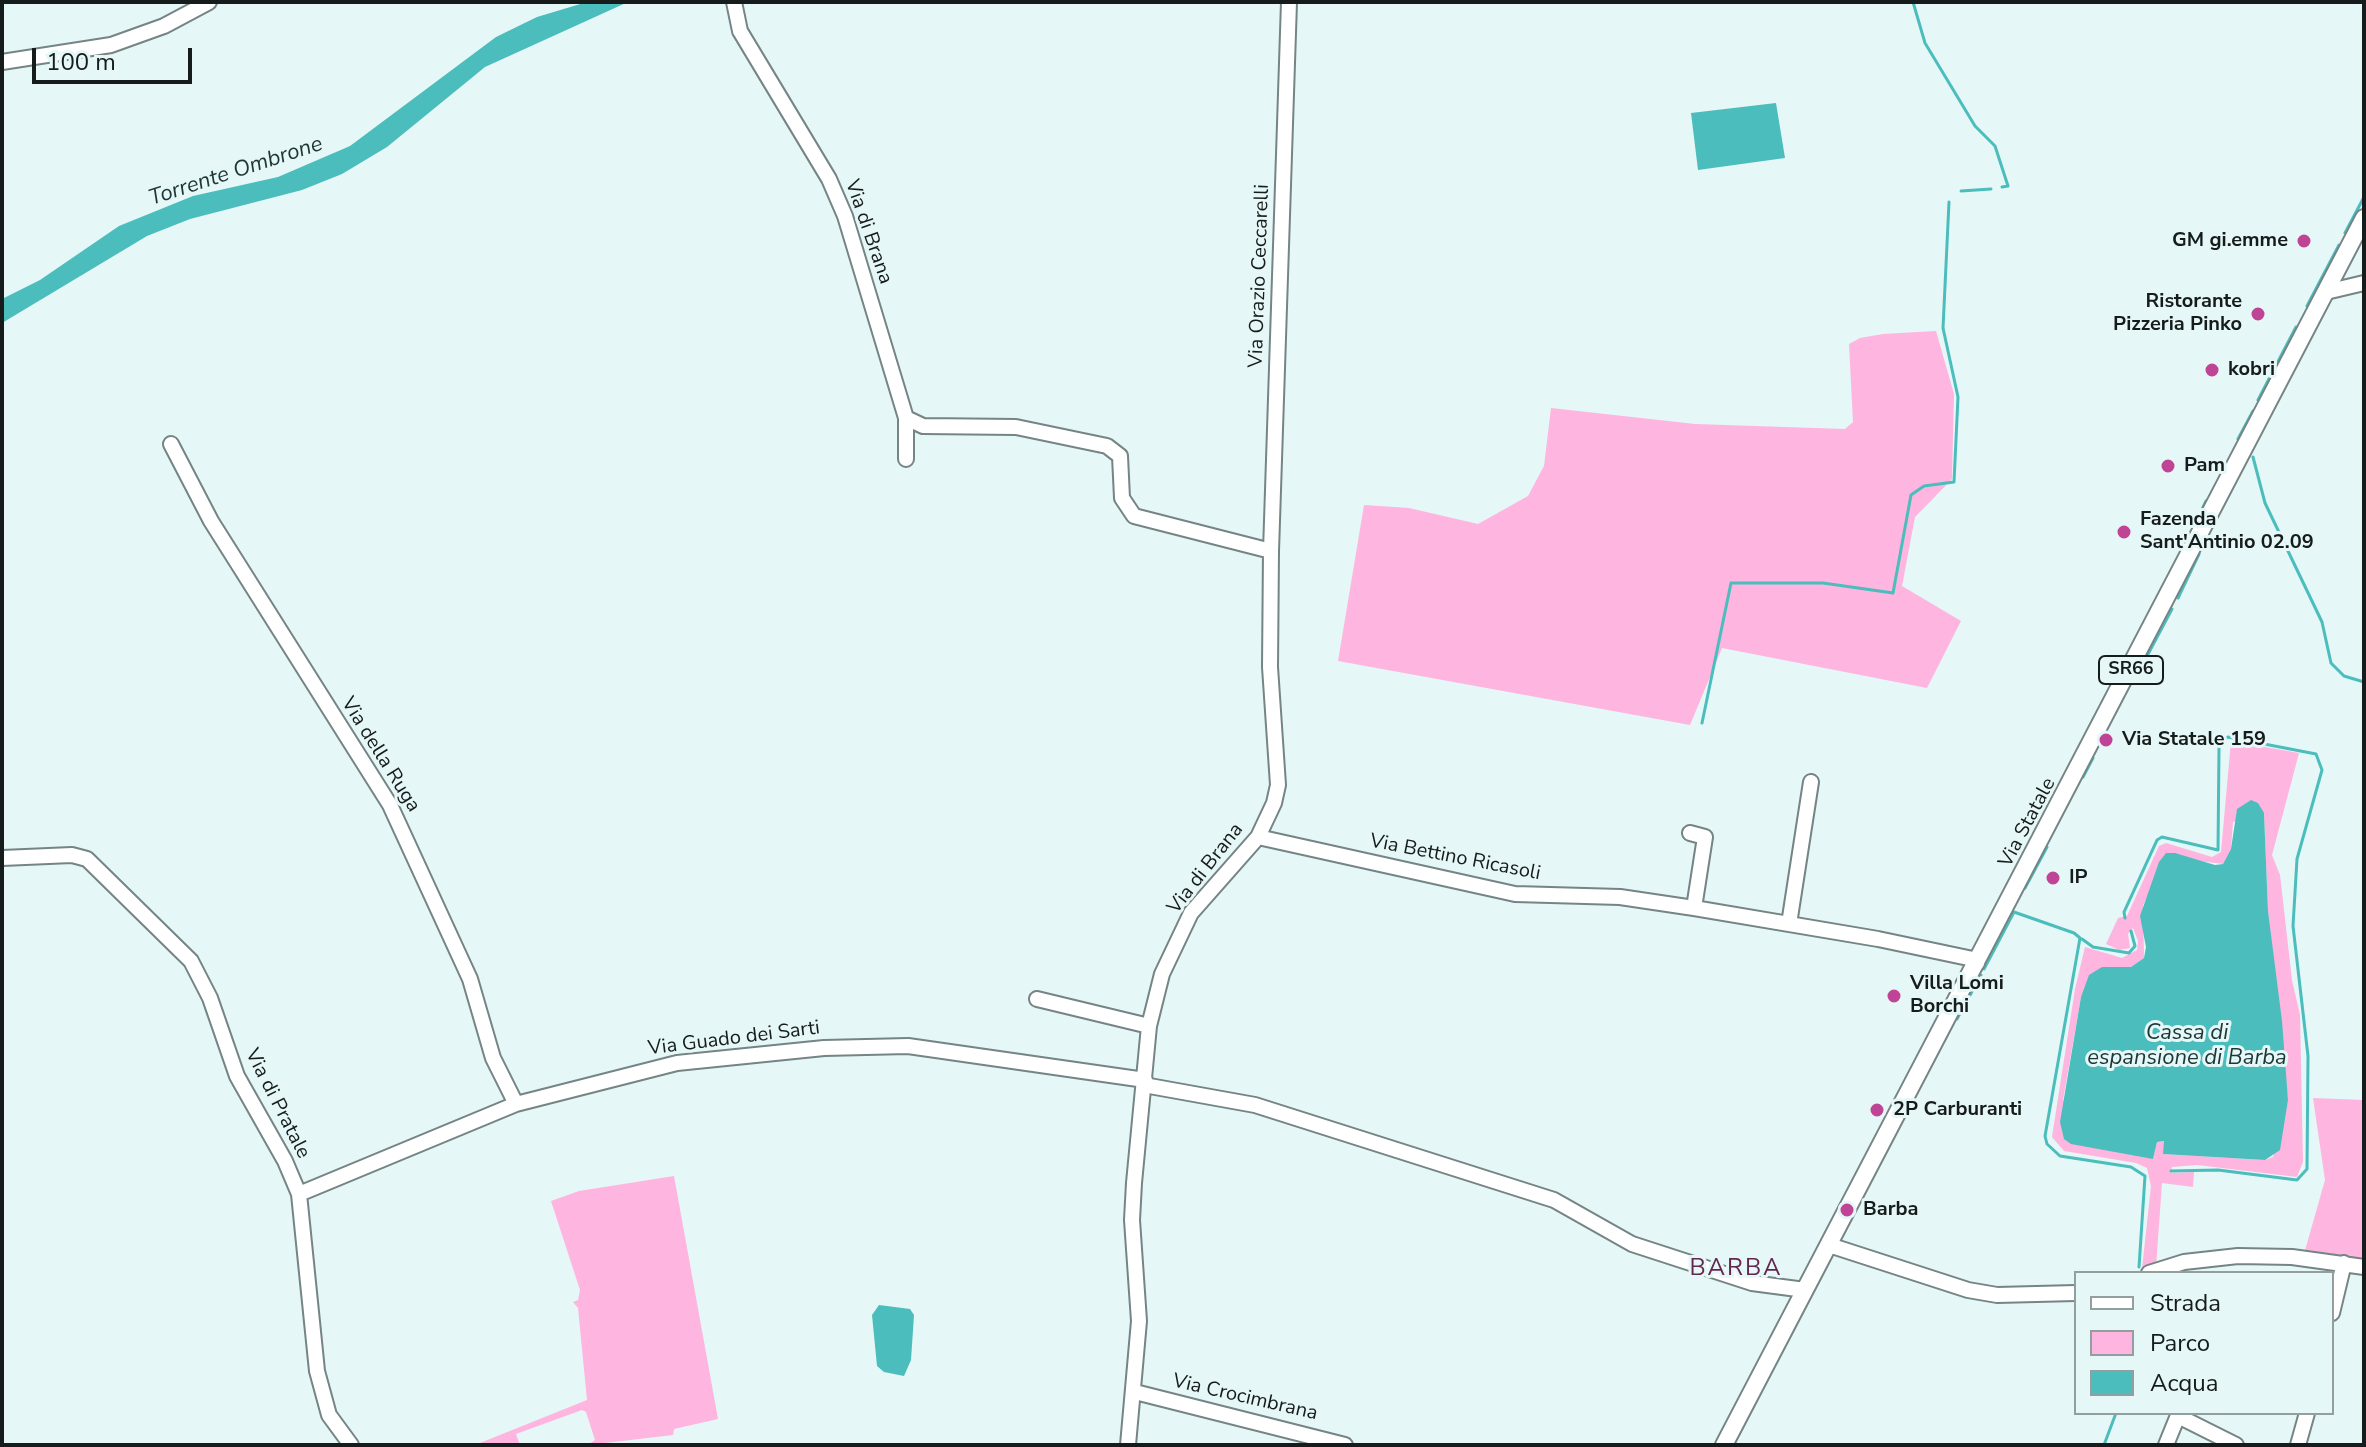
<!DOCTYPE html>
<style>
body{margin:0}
#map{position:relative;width:2366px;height:1447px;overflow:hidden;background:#e6f7f7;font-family:"Nunito Sans",sans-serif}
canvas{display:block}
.frame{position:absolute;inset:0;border:4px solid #161c1b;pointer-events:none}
.legend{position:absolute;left:2074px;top:1271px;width:260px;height:144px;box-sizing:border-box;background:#e6f7f7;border:2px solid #939f9f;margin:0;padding:10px 14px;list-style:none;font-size:24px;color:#161c1b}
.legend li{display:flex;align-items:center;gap:16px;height:40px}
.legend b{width:40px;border:2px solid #939f9f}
.scale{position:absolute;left:32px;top:48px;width:160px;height:36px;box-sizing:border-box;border:4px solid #161c1b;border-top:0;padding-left:10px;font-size:24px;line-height:28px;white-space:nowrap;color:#161c1b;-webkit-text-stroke:6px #e6f7f7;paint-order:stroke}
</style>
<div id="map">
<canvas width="2366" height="1447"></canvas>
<div class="frame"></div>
<ul class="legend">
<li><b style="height:10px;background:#fff"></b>Strada</li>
<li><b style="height:22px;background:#feb5df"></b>Parco</li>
<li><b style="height:22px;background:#4bbdbc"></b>Acqua</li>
</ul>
<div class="scale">100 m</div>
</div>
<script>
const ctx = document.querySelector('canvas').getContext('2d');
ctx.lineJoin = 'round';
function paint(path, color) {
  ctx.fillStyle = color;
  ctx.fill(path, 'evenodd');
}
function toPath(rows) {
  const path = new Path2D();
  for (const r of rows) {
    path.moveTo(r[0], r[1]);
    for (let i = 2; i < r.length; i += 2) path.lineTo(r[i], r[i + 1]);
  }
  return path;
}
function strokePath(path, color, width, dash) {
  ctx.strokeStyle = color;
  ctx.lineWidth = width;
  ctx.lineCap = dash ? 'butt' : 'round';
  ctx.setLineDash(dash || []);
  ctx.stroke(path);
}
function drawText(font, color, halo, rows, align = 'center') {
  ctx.font = font + ' "Nunito Sans",sans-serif';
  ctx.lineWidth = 6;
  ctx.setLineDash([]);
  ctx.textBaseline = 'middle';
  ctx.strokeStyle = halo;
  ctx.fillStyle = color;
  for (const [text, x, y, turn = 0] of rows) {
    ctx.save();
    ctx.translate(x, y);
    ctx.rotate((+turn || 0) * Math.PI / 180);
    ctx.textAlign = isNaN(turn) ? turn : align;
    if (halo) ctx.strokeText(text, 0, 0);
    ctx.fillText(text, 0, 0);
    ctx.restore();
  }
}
const green = toPath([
 [1936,331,1954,394,1952,479,1915,517,1902,586,1961,621,1927,688,1722,648,1690,725,1338,661,1364,505,1409,508,1478,524,1528,496,1544,466,1551,408,1695,424,1845,429,1853,422,1849,344,1860,338,1883,334],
 [2231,741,2299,753,2272,855,2280,875,2292,980,2300,1015,2303,1162,2297,1177,2197,1165,2172,1167,2171,1173,2194,1172,2193,1187,2162,1183,2156,1267,2142,1269,2151,1186,2147,1168,2136,1163,2064,1151,2052,1137,2075,989,2085,947,2122,958,2137,950,2138,941,2133,928,2128,934,2130,948,2119,950,2106,944,2118,918,2127,916,2159,846,2166,843,2212,857,2221,852],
 [2264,813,2268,911,2288,1100,2273,1157,2265,1160,2163,1154,2165,1141,2157,1142,2153,1159,2063,1100,2081,997,2102,967,2131,967,2144,958,2143,905,2149,893,2199,861,2223,864,2231,849,2233,822],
 [2313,1098,2364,1100,2364,1263,2304,1254,2325,1180],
 [674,1176,718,1419,674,1429,673,1435,588,1445,595,1440,586,1412,582,1410,516,1434,520,1445,475,1445,587,1400,578,1308,573,1302,578,1300,580,1290,551,1201,579,1191]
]);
const water = toPath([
 [587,2,628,2,485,67,387,147,342,174,302,190,190,219,147,236,2,323,2,299,40,280,119,226,193,196,278,177,350,146,496,37,537,17],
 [1776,103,1785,158,1698,170,1691,113],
 [2251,800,2258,803,2264,813,2268,911,2282,1021,2288,1100,2280,1150,2265,1160,2163,1154,2164,1141,2157,1142,2153,1159,2071,1144,2064,1139,2060,1122,2081,997,2089,975,2102,967,2131,967,2144,958,2146,947,2140,916,2159,862,2166,853,2175,853,2215,865,2223,864,2231,849,2237,809],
 [879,1305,910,1309,914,1315,911,1360,904,1376,884,1372,877,1366,872,1315]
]);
const stream = toPath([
 [1913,2,1925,43,1975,126,1995,146,2008,186,2002,187],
 [1961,191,1991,189],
 [2345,233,2364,197],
 [2307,306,2339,245],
 [2258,400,2296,327],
 [2238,439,2253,411],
 [2253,457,2265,503,2322,622,2331,663,2344,676,2364,682],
 [2188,540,2206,501],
 [2178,598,2199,554],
 [2138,673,2172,609],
 [1702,723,1731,583,1823,583,1893,593,1911,495,1924,486,1954,482,1958,397,1943,328,1949,202],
 [2083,777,2093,758],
 [2025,888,2047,847],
 [2125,918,2124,912,2157,840,2162,837,2218,850,2219,747,2222,740,2228,737,2316,754,2322,770,2297,859,2293,926,2308,1056,2307,1169,2297,1180,2218,1170,2171,1171],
 [2082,939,2093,947,2129,953,2135,946,2131,931],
 [1984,969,2014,912,2074,933,2080,938,2045,1136,2047,1144,2060,1156,2131,1167,2145,1176,2139,1267],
 [1957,1019,1981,975],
 [2104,1445,2116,1413]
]);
const minor = toPath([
 [734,2,740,31,829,179,845,216,906,418,906,459],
 [2,62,111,45,164,26,209,2],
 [2326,292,2364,283],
 [906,418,923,426,1016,427,1107,446,1120,456,1122,498,1134,516,1271,551],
 [171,444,211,521,390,805,470,979,493,1058,516,1104],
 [1690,833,1705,837,1694,908],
 [1258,837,1515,894,1620,897,1694,908,1878,939,1973,959,1977,963],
 [2,858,72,855,87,859,191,961,210,998,237,1076,285,1161,299,1194,317,1371,329,1415,351,1445],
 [1789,924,1811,782],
 [1037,999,1149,1026],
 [1144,1085,1255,1105,1554,1200,1632,1244,1752,1283,1805,1290],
 [299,1194,516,1104,677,1063,824,1048,908,1046,1145,1080],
 [1829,1245,1968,1290,1997,1295,2076,1293],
 [2149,1273,2184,1262,2238,1256,2292,1257,2364,1267],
 [2332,1313,2344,1263],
 [1135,1392,1345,1445],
 [2178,1416,2236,1445],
 [1128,1445,1139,1321,1132,1220,1134,1183,1149,1026,1162,974,1191,913,1258,837,1274,803,1278,785,1270,667,1271,551,1289,2],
 [2166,1445,2179,1413],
 [2298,1445,2307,1413]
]);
const major = toPath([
 [1724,1445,2364,218]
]);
const markers = [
 [2304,241,8,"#c04495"],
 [2258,314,8,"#c04495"],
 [2212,370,8,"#c04495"],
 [2168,466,8,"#c04495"],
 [2124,532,8,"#c04495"],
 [2106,740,8,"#c04495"],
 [2053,878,8,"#c04495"],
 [1894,996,8,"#c04495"],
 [1877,1110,8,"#c04495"],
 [1847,1210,8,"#c04495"]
];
const shields = [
 [2131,670,64]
];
const shieldNames = [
 ["SR66",2131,670]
];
const streetNames = [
 ["Via di Brana",868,232,71],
 ["Via Orazio Ceccarelli",1260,276,-88],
 ["Via della Ruga",380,755,58],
 ["Via Statale",2028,823,-62],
 ["Via Bettino Ricasoli",1455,858,11],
 ["Via di Brana",1206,869,-52],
 ["Via Guado dei Sarti",734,1039,-7],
 ["Via di Pratale",277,1104,63],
 ["Via Crocimbrana",1245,1398,13]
];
const poiNames = [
 ["GM gi.emme",2288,241,"right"],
 ["Ristorante",2242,302,"right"],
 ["Pizzeria Pinko",2242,325,"right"],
 ["kobri",2228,370],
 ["Pam",2184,466],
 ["Fazenda",2140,520],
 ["Sant'Antinio 02.09",2140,543],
 ["Via Statale 159",2122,740],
 ["IP",2069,878],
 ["Villa Lomi",1910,984],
 ["Borchi",1910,1007],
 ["2P Carburanti",1893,1110],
 ["Barba",1863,1210]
];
const waterNames = [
 ["Torrente Ombrone",236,172,-18],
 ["Cassa di",2187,1034],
 ["espansione di Barba",2187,1059]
];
const quarterNames = [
 ["BARBA",1736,1269]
];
paint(green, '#feb5df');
paint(water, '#4bbdbc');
strokePath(stream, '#4bbdbc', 3);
strokePath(minor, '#758484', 18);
strokePath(major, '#758484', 20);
strokePath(minor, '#fff', 14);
strokePath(major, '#fff', 16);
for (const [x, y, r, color] of markers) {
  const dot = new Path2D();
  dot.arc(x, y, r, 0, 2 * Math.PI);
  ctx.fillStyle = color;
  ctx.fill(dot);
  strokePath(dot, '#e6f7f7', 3);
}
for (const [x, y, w] of shields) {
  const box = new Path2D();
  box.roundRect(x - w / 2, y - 14, w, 28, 6);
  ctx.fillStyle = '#e6f7f7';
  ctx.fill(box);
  strokePath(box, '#161c1b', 2);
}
drawText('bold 18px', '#161c1b', null, shieldNames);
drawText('20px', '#161c1b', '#e6f7f7', streetNames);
drawText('bold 20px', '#161c1b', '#e6f7f7', poiNames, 'left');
drawText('italic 22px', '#1d3636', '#e6f7f7', waterNames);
ctx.letterSpacing = '2px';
drawText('24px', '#63264d', '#e6f7f7', quarterNames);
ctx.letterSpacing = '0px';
</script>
